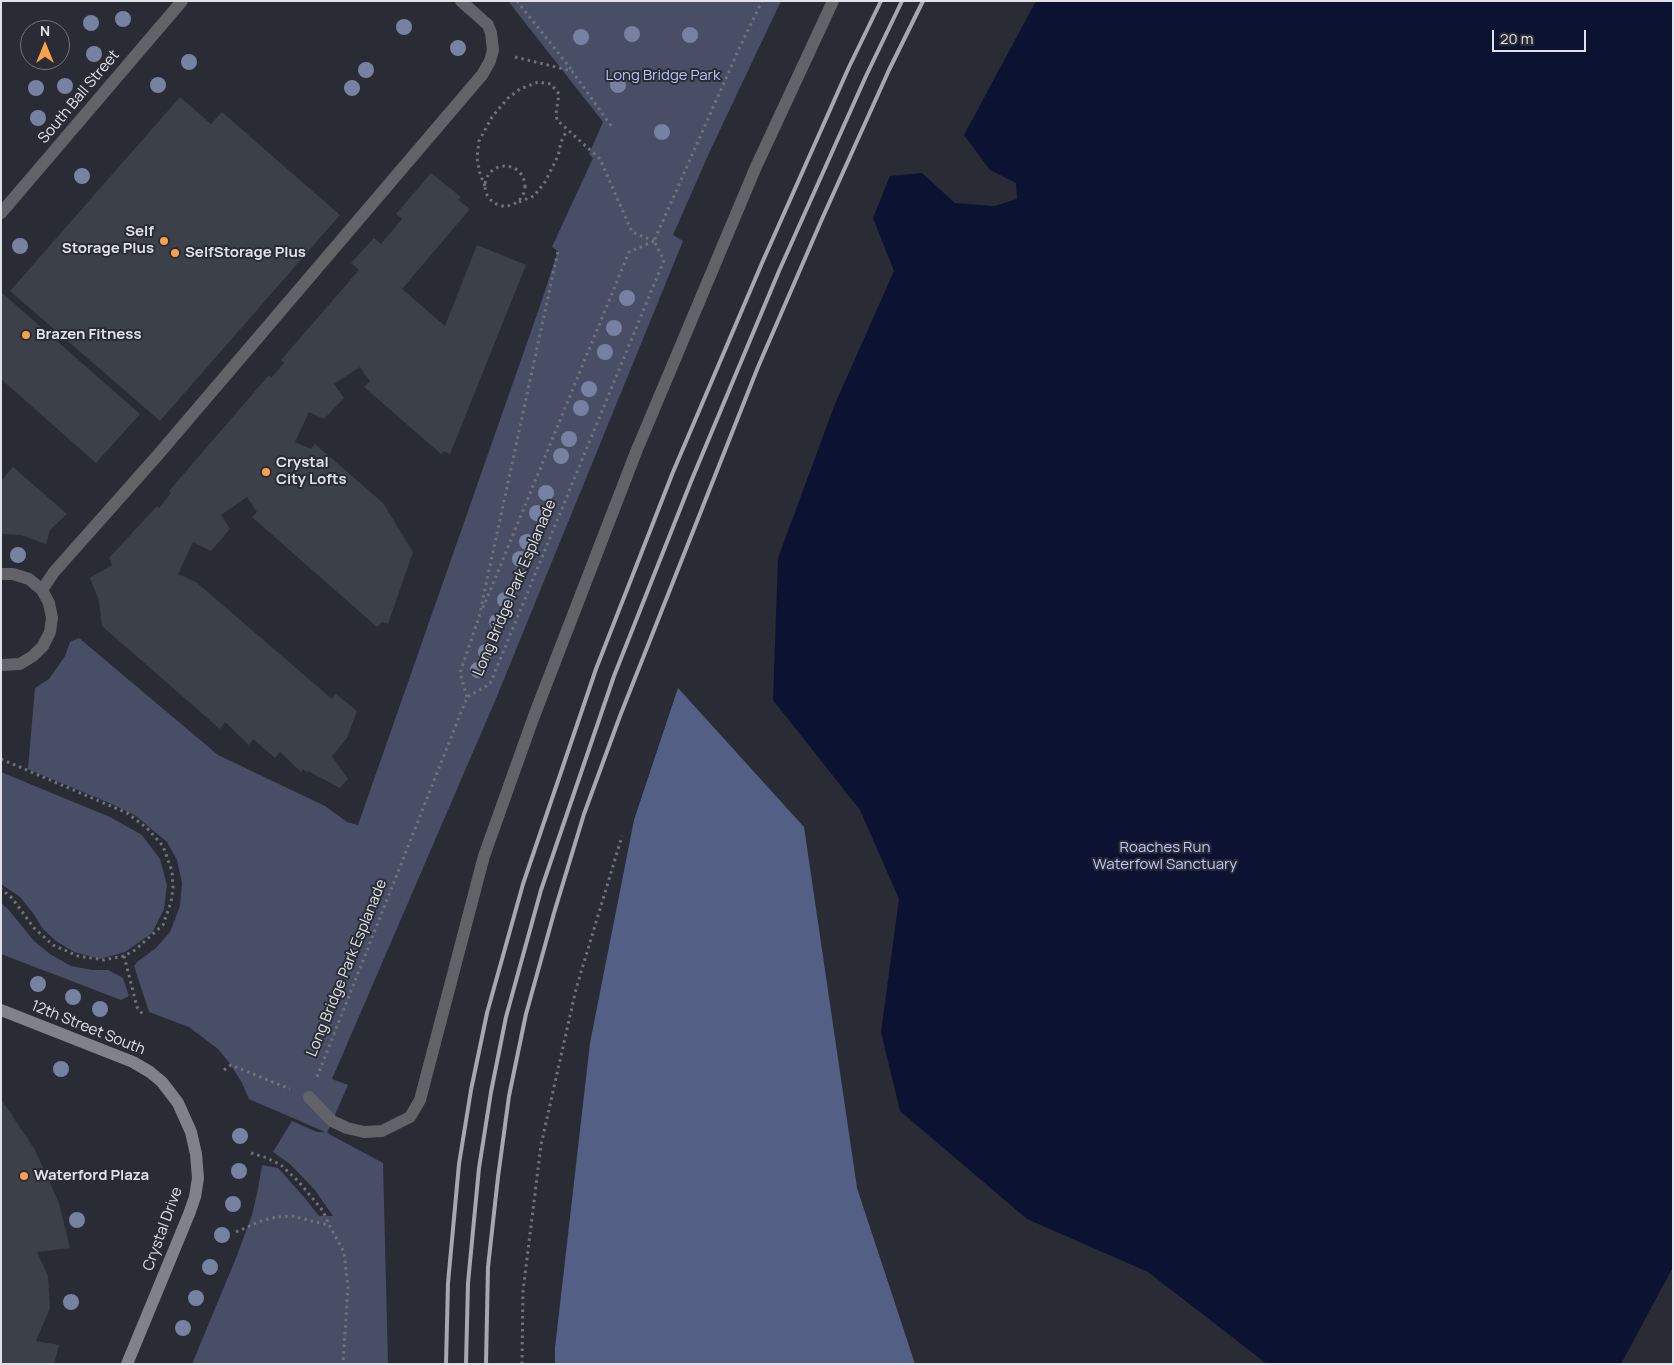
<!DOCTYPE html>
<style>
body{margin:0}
#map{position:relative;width:1674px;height:1365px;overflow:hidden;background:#292c35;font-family:Manrope,sans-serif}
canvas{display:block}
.frame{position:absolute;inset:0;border:2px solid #e0e2e8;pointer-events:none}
.north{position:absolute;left:20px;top:20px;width:50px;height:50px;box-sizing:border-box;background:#292c35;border:1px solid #72757d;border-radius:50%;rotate:0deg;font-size:14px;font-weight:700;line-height:20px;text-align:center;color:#e0e2e8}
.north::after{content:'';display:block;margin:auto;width:18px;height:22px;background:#f9a04c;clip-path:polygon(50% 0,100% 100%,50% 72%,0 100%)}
.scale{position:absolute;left:1492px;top:30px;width:94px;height:22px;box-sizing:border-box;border:2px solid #e0e2e8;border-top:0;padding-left:6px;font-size:15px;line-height:18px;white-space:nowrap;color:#e0e2e8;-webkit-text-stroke:4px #292c35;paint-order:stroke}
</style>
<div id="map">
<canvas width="1674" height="1365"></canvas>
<div class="frame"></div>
<div class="north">N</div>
<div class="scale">20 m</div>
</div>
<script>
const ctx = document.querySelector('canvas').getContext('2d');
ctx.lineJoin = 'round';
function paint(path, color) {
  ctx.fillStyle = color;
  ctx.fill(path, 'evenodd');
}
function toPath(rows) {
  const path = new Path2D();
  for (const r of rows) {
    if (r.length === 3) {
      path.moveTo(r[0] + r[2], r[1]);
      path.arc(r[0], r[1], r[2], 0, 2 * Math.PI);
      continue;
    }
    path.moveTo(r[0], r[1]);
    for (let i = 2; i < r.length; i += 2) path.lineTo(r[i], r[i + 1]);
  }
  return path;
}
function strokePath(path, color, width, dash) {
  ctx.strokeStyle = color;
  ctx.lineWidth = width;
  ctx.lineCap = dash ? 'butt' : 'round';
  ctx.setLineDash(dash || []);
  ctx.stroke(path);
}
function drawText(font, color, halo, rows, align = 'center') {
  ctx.font = font + ' Manrope,sans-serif';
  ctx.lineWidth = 4;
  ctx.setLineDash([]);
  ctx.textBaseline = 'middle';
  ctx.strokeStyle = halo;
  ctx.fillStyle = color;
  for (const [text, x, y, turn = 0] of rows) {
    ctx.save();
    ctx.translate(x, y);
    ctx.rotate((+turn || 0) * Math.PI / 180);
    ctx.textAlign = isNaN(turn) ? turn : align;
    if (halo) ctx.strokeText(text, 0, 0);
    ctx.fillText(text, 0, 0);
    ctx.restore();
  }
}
const green = toPath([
 [508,1,781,1,710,151,673,235,683,241,495,701,332,1079,348,1085,327,1133,383,1163,388,1364,192,1364,236,1258,252,1215,258,1189,262,1165,278,1168,304,1197,319,1216,333,1216,314,1189,290,1164,273,1152,292,1121,317,1132,325,1132,249,1099,242,1083,231,1065,218,1049,189,1027,149,1012,134,966,137,962,156,948,170,932,180,906,182,883,177,860,167,842,136,816,114,805,28,769,35,688,49,679,65,656,70,642,79,638,218,755,325,806,347,822,358,825,542,300,558,251,552,247,593,158,589,154,603,122],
 [1,772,110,817,142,835,160,859,167,885,164,909,152,933,125,952,100,959,74,952,56,941,43,929,33,913,20,897,1,884],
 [1,903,8,909,34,941,50,954,71,966,92,970,108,970,123,978,129,996,121,1000,1,954]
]);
const forest = toPath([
 [678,688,804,827,857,1188,915,1364,555,1364,555,1348,590,1043,634,820]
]);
const water = toPath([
 [1036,1,1673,1,1673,1267,1621,1364,1267,1364,1148,1272,1027,1219,900,1111,881,1032,899,899,860,810,773,700,778,558,835,404,894,271,873,218,890,176,922,173,955,203,994,206,1017,199,1016,183,990,170,964,135]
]);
const building = toPath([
 [180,97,211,124,222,112,340,215,160,421,10,291],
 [431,173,461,197,458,200,470,209,402,289,445,326,477,245,526,265,450,454,444,451,441,454,364,387,370,381,360,367,334,384,344,398,324,419,309,412,295,442,311,449,315,444,383,503,413,552,388,624,382,622,377,627,252,517,257,512,247,497,221,515,230,529,211,551,193,542,178,574,196,582,332,699,336,694,357,711,347,738,332,756,348,779,340,788,308,771,307,773,303,769,301,772,280,752,275,758,253,739,249,745,225,722,220,729,102,626,99,601,90,578,112,565,109,558,157,506,159,508,171,493,169,491,269,375,271,378,284,363,281,360,359,270,351,263,374,238,381,244,402,219,396,214],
 [1,292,140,414,96,463,1,379],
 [13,467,67,514,50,530,46,544,21,535,1,534,1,481],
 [1,1099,35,1150,59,1203,70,1248,37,1252,48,1276,50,1308,36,1341,59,1345,54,1364,1,1364]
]);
const path = toPath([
 [517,1,571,69],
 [515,57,572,71,612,127],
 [505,186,20],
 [485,186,480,174,477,158,479,141,492,117,508,98,520,89,538,82,551,84,559,94,556,114,557,120,600,159,632,232,654,241],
 [519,202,534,196,545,182,558,156,561,142,567,130],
 [483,608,629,252,654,241],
 [467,697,460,673,479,617,558,251],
 [1,759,127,813,147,828,163,846,172,871,173,888,171,902,163,925,135,950,124,956,104,960,78,956,53,945,34,928,12,898,1,889],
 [124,956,137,1007,144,1016],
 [224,1070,231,1065,290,1089],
 [317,1077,467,697,490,684,664,260,654,241,738,51,762,1],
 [251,1153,267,1158,281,1165,299,1182,323,1211,329,1225,344,1252,348,1287,343,1364],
 [236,1232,261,1221,277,1217,292,1216,328,1225],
 [522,1364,523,1291,541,1145,576,989,622,836]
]);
const lane = toPath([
 [309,1097,332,1121,347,1128,364,1132,382,1131,410,1117,420,1100,484,856,534,716,636,452,755,169,833,1]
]);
const street = toPath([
 [1,213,182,1],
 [1,574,13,574,29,579,42,590,49,603,52,618,50,632,43,646,33,656,20,664,1,665],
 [42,590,54,572,157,456,482,75,490,61,493,50,491,33,488,25,461,1]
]);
const secondary = toPath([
 [1,1010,133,1062,150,1072,162,1082,178,1103,191,1132,196,1154,198,1178,195,1197,189,1214,127,1364]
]);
const rail = toPath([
 [446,1364,448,1283,459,1164,471,1090,487,1013,523,884,596,669,673,472,762,263,849,67,881,1],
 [466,1364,468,1283,479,1168,491,1092,506,1017,541,890,614,676,692,479,779,271,866,76,902,1],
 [486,1364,488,1267,498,1177,509,1096,526,1014,554,913,584,814,620,716,758,367,822,219,889,70,923,1]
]);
const trees = [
 [123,19],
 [91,23],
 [404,27],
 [632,34],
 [690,35],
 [581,37],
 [458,48],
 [94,54],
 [189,62],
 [366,70],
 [158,85],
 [618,85],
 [65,86],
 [36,88],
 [352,88],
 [38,118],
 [662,132],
 [82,176],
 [20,246],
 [627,298],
 [614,328],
 [605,352],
 [589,389],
 [581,408],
 [569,439],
 [561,456],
 [546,493],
 [537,513],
 [527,542],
 [18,555],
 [520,559],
 [505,600],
 [497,622],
 [486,652],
 [478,670],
 [38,984],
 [73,997],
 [100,1009],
 [61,1069],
 [240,1136],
 [239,1171],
 [233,1204],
 [77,1220],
 [222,1235],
 [210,1267],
 [196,1298],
 [71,1302],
 [183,1328]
];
const markers = [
 [164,241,5,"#f9a04c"],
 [175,253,5,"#f9a04c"],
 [26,335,5,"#f9a04c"],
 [266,472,5,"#f9a04c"],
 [24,1176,5,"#f9a04c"]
];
const parkNames = [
 ["Long Bridge Park",663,76],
 ["Roaches Run",1165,848],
 ["Waterfowl Sanctuary",1165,865]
];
const streetNames = [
 ["South Ball Street",79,97,-50],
 ["Long Bridge Park Esplanade",515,588,-67],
 ["Long Bridge Park Esplanade",347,968,-68],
 ["12th Street South",88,1028,22],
 ["Crystal Drive",163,1229,-70]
];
const poiNames = [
 ["Self",154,232,"right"],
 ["Storage Plus",154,249,"right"],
 ["SelfStorage Plus",185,253],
 ["Brazen Fitness",36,335],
 ["Crystal",276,463],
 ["City Lofts",276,480],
 ["Waterford Plaza",34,1176]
];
paint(green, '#474e66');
paint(forest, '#545f86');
paint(water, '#0c1231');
paint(building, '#3c4049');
strokePath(path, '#6f727a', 3, [2.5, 4]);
strokePath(lane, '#626368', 12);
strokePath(street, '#626368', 12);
strokePath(secondary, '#80828a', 12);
strokePath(rail, '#a6a8af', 4);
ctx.fillStyle = '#7781a1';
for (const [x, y] of trees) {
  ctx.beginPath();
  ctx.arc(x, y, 8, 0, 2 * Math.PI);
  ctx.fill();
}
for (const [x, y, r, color] of markers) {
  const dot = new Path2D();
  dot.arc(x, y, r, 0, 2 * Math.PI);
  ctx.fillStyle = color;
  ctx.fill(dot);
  strokePath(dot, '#292c35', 2);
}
drawText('15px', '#b7c7fa', '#292c35', parkNames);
drawText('15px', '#e0e2e8', '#292c35', streetNames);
drawText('bold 15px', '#e0e2e8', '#292c35', poiNames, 'left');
</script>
